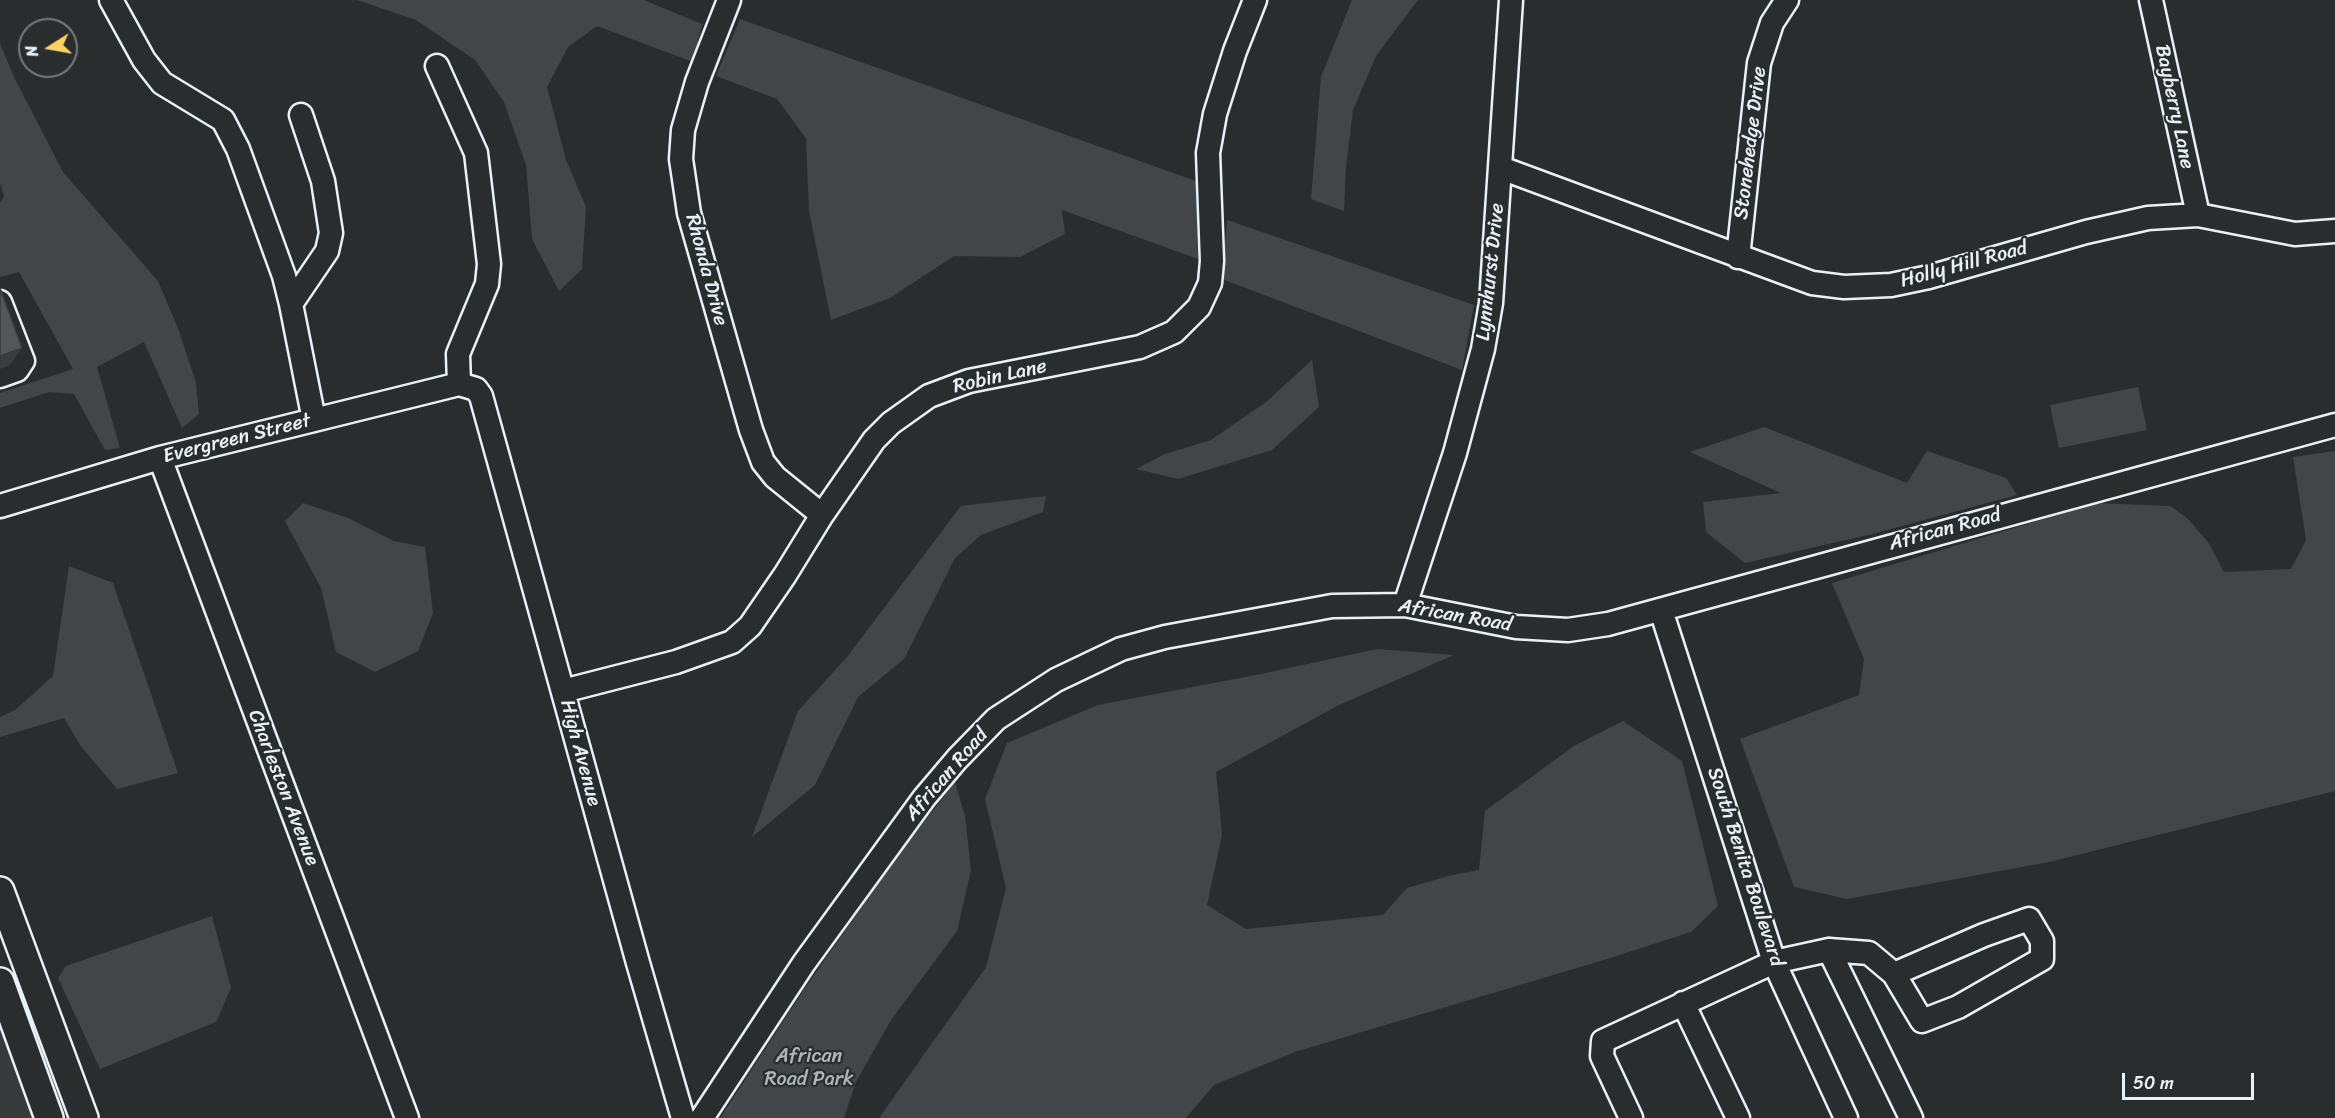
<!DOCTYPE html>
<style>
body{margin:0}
#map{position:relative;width:2335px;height:1118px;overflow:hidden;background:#2a2d2e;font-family:Sriracha,sans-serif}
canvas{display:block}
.north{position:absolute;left:18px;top:18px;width:60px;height:60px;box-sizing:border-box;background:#2a2d2e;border:2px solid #767b7f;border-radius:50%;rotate:259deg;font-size:16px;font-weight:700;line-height:24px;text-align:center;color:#e8f1f8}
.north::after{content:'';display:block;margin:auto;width:21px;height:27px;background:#ffd166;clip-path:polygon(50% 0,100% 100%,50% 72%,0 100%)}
.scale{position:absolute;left:2122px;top:1073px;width:132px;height:27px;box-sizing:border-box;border:3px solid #e8f1f8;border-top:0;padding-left:8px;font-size:18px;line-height:21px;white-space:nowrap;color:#e8f1f8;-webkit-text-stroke:4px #2a2d2e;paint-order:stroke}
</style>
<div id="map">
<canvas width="2335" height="1118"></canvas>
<div class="north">N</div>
<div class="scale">50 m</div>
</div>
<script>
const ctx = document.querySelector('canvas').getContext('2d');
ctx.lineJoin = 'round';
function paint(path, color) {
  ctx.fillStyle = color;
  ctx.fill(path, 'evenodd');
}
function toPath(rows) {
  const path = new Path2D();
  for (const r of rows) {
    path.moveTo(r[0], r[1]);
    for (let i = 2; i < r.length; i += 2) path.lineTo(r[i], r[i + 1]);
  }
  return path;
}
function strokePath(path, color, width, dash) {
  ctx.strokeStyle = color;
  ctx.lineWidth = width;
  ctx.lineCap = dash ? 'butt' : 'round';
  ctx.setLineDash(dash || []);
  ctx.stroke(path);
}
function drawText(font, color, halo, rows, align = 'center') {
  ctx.font = font + ' Sriracha,sans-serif';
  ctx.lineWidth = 4.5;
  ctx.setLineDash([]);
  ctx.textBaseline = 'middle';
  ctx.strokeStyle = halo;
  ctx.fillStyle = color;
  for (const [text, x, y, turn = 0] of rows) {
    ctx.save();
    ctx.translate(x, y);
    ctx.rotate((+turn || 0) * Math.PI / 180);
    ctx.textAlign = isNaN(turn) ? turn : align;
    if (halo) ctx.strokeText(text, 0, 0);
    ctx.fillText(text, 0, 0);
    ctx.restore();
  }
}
const built = toPath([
 [0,982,49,1118,0,1118]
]);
const green = toPath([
 [357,0,644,0,702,24,693,62,597,26,568,47,547,87,566,160,586,207,582,269,559,291,532,239,526,165,504,102,475,60,416,20],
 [1352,0,1418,0,1376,56,1353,110,1346,167,1344,211,1311,199,1321,77],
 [740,19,1196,181,1198,259,1062,210,1065,234,1020,257,954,256,890,298,831,320,809,211,806,138,777,99,716,76],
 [0,43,14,77,63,172,158,281,179,331,196,383,199,414,182,428,144,342,97,367,120,448,105,450,74,394,49,392,0,408,0,393,73,369,19,272,0,277,0,203,4,196,0,182],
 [1227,220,1474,305,1462,370,1222,279],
 [1312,360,1319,407,1272,450,1178,479,1136,469,1165,454,1211,440,1266,402],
 [2138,387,2147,430,2059,448,2050,405],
 [1764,427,1907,483,1927,451,2006,478,2017,495,1872,534,1745,563,1706,532,1703,502,1781,493,1690,452],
 [2335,451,2335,791,2049,862,1847,899,1794,887,1740,739,1859,695,1864,659,1832,583,2097,503,2170,506,2187,518,2208,542,2224,572,2291,569,2306,540,2293,457],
 [1046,496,1043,512,981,535,955,558,904,659,858,697,815,785,752,837,798,711,847,657,961,506],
 [303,503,348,518,394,541,425,547,433,613,418,651,375,672,336,652,321,588,285,521],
 [69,566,113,583,178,773,117,789,80,745,64,718,0,737,0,717,15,710,53,676],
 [1377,649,1454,655,1339,705,1216,772,1222,835,1207,905,1246,929,1383,915,1407,888,1448,876,1479,870,1485,811,1574,746,1623,721,1682,761,1718,906,1691,932,1607,959,1295,1052,1214,1085,1186,1118,879,1118,986,967,1006,888,985,799,1007,743,1098,705,1261,674],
 [955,782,965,816,971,870,957,931,891,1020,856,1082,844,1118,720,1118,805,988,893,862],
 [212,916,231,988,216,1022,100,1069,58,978,66,966]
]);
const minor = toPath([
 [111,0,144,60,162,83,223,120,238,149,284,276,291,304],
 [729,0,697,82,683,130,681,159,689,213,751,430,763,462,775,477,822,515],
 [2151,0,2198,215],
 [437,66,476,153,489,264,487,284,458,354,459,384],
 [301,115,323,181,331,233,327,251,291,304,314,420],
 [1501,168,1812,283,1844,287,1891,285,1929,277,2086,232,2148,218,2198,215,2295,234,2335,231],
 [1738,257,1759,63,1772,23,1787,0],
 [0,302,23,361,17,370,0,376],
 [160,458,407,1118],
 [0,506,160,458,314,420,459,384,476,389,481,396,638,963,683,1118],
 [1405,605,1455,453,1483,349,1491,303,1511,0],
 [1661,610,1774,962,1846,1118],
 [563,691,676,662,732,642,750,626,785,575,822,515,874,440,891,423,929,396,969,381,1140,347,1174,332,1199,307,1210,283,1212,261,1208,153,1215,114,1235,51,1255,0],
 [1829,950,1911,1118],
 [1683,1003,1738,1118],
 [702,1118,804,963,924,798,957,759,996,719,1056,680,1121,649,1165,637,1332,606,1405,605,1516,627,1568,630,1608,624,2335,425],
 [1631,1118,1602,1056,1603,1041,1774,962,1829,950,1869,953,1894,974,1922,1021,1958,1007,2042,959,2042,941,2029,919,1984,935,1894,974]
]);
const major = toPath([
 [0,891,84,1118],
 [0,982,49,1118]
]);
const shadedWall = toPath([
 [22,348,10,365,0,369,0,356]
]);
const building = toPath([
 [0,288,22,348,0,356,0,288]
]);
const streetNames = [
 ["Bayberry Lane",2174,107,78],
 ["Stonehedge Drive",1751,143,-83],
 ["Holly Hill Road",1964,265,-15],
 ["Rhonda Drive",706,270,75],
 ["Lynnhurst Drive",1491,272,-84],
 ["Robin Lane",1000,377,-13],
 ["Evergreen Street",237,439,-14],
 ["African Road",1945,530,-15],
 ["African Road",1455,616,10],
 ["High Avenue",580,753,75],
 ["African Road",947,775,-49],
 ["Charleston Avenue",283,788,69],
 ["South Benita Boulevard",1745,867,72]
];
const parkNames = [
 ["African",809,1057],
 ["Road Park",809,1080]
];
paint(built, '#363a3b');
paint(green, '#424648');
strokePath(minor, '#e8f1f8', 27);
strokePath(major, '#e8f1f8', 32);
strokePath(minor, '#2a2d2e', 22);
strokePath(major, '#2a2d2e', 27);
paint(shadedWall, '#3a3d3e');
paint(building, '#535759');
strokePath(building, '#3a3d3e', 1.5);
drawText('20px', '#e8f1f8', '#2a2d2e', streetNames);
drawText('20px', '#aeb5ba', '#2a2d2e', parkNames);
</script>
